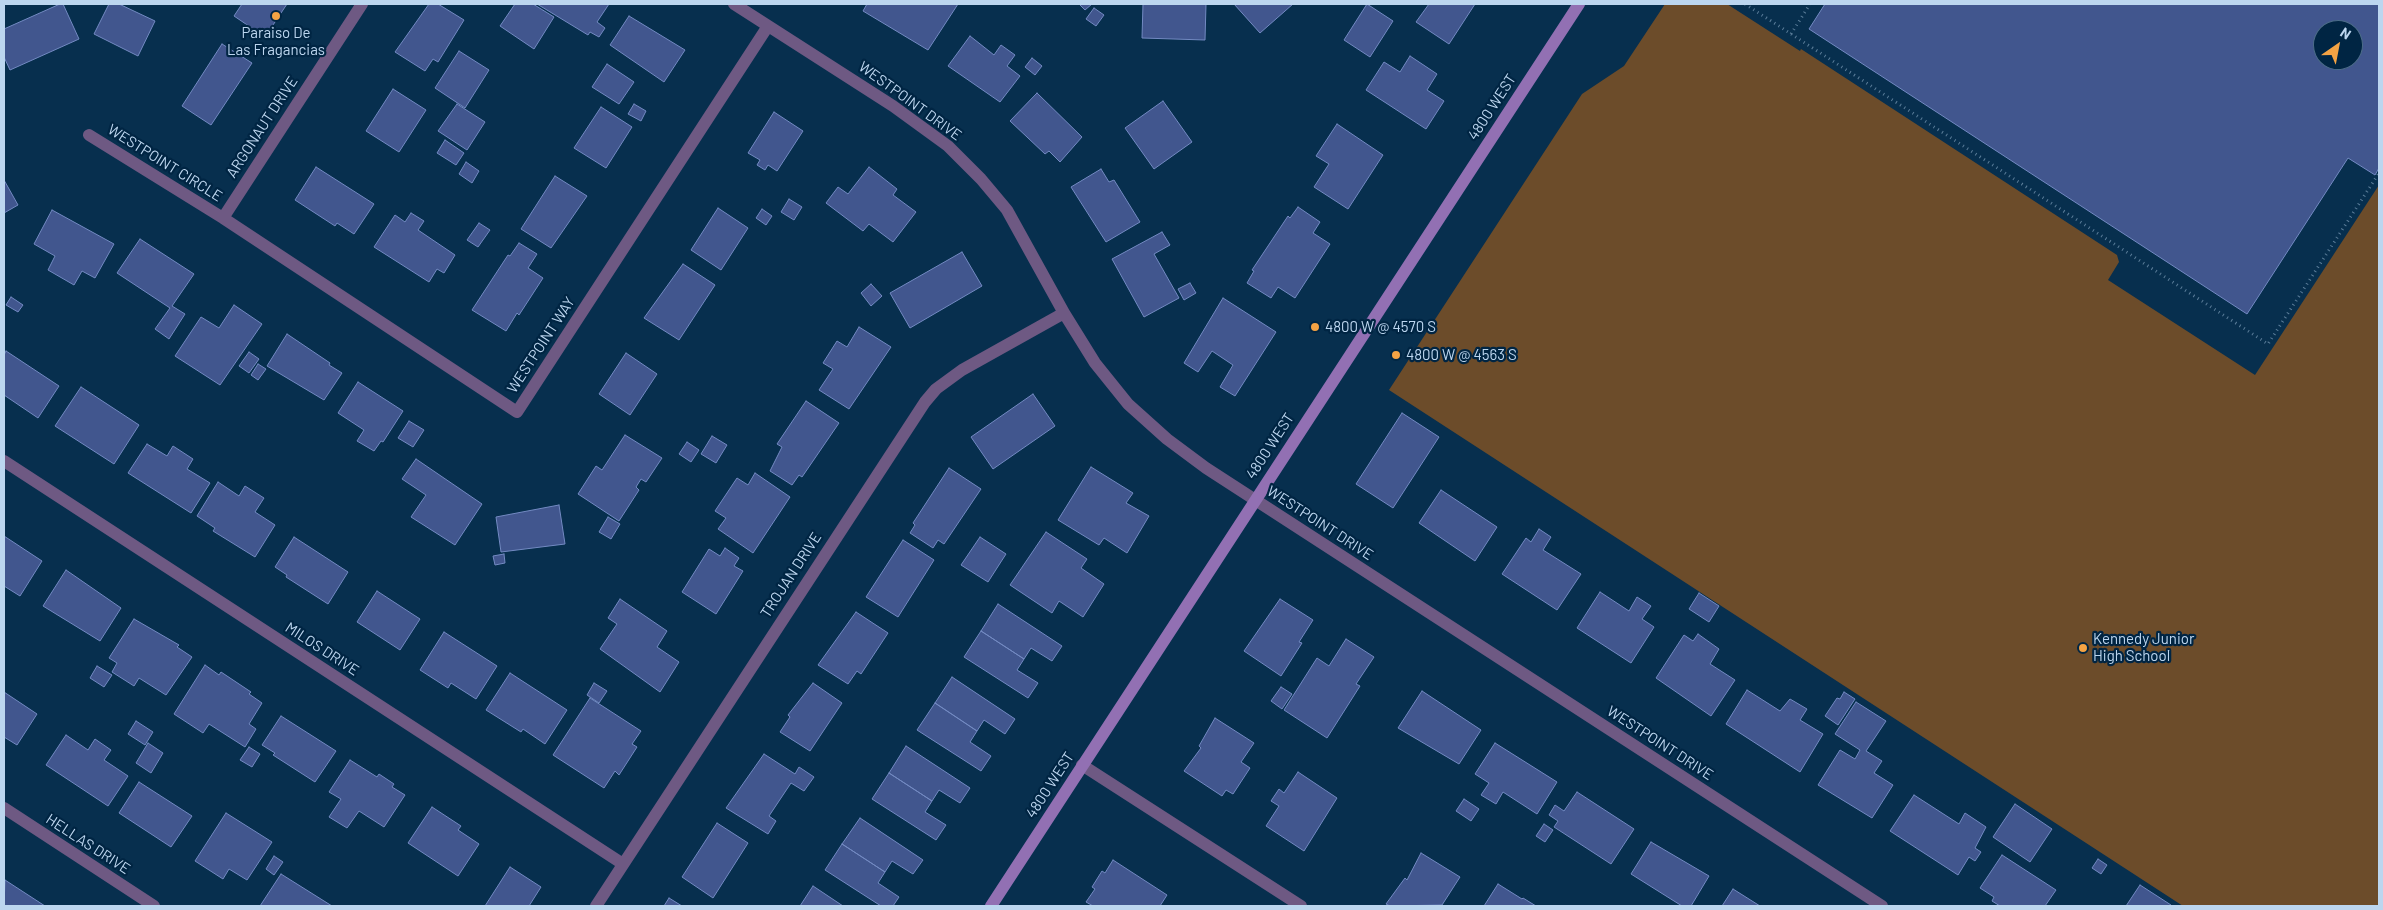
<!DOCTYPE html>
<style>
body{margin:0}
#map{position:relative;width:2383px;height:910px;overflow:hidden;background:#072f4e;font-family:Barlow,sans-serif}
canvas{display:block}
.frame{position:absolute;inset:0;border:5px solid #bcd6ef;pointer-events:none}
.north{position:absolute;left:2313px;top:20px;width:50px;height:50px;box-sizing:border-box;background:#002543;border:1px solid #4b6c88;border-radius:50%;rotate:33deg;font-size:14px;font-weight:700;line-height:20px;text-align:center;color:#bcd6ef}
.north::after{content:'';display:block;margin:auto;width:18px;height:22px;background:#f4a344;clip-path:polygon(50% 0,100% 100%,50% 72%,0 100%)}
</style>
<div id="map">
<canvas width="2383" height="910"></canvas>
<div class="frame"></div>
<div class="north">N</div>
</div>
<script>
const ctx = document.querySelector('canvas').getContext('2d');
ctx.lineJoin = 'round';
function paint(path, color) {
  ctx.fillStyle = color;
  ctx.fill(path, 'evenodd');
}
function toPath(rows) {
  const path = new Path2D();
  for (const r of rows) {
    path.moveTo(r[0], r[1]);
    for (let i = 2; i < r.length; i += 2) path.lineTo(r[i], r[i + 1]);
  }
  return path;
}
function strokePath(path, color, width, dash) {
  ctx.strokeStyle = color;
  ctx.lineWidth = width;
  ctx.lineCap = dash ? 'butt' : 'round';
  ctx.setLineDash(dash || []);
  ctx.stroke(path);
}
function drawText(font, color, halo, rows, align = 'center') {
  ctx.font = font + ' Barlow,sans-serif';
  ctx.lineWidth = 4.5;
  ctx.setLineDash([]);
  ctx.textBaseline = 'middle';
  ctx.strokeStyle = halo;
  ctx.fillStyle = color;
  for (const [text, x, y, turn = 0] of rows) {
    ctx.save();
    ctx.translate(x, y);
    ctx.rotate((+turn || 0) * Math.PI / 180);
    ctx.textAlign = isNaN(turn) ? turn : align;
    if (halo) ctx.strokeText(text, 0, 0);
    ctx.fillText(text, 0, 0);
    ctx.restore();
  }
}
const green = toPath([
 [1665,4,1727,4,1800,51,1801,49,2117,255,2119,262,2108,280,2255,375,2379,185,2379,906,2183,906,1389,390,1582,94,1624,66]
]);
const building = toPath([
 [60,4,63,4,79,39,10,70,4,57,4,29,60,4],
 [109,4,119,4,155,21,138,56,94,34,109,4],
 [242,4,287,4,265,37,234,16,242,4],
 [429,4,438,4,464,20,438,62,433,59,425,71,395,52,429,4],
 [515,4,533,4,554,17,534,49,500,26,515,4],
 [537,4,609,4,597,22,605,28,599,37,590,32,588,35,537,4],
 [867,4,958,4,928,50,863,11,867,4],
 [1079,4,1092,4,1085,10,1079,4],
 [1143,4,1206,4,1205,40,1142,38,1143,4],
 [1234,4,1293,4,1260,33,1234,4],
 [1367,4,1393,21,1370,57,1344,40,1367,4],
 [1429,4,1475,4,1449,44,1416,22,1429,4],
 [1825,4,2379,4,2379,168,2375,175,2348,158,2247,314,1809,29,1825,4],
 [2323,30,2353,30,2353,60,2323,60,2323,30],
 [1094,8,1104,15,1096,26,1086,19,1094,8],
 [629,16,685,50,664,82,610,45,629,16],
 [970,36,994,55,1001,45,1015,55,1007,66,1020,76,1000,102,948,66,970,36],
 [222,44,252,63,211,125,182,106,222,44],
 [459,51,489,70,465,108,435,88,459,51],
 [1410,56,1437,74,1427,90,1444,101,1426,129,1366,90,1384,62,1400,72,1410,56],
 [1032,58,1042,66,1035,75,1025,67,1032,58],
 [607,64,634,82,619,104,592,87,607,64],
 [393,89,426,110,399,152,366,131,393,89],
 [1037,93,1082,137,1060,162,1049,151,1045,154,1010,121,1037,93],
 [1163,101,1192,142,1154,169,1125,128,1163,101],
 [457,104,485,122,467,150,438,131,457,104],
 [634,104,646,111,641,121,628,114,634,104],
 [601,107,632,127,606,168,574,148,601,107],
 [774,112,803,131,777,171,768,165,765,170,757,165,760,160,748,153,774,112],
 [1337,124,1383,155,1348,209,1314,187,1329,164,1316,156,1337,124],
 [445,140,464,153,456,165,437,153,445,140],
 [466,162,479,171,472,183,459,174,466,162],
 [316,167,374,204,354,234,337,223,335,226,295,200,316,167],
 [869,167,897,189,893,195,916,212,893,242,869,224,863,231,826,203,838,187,848,194,869,167],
 [1101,169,1109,182,1114,180,1140,222,1106,242,1071,187,1101,169],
 [555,176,587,196,551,248,521,229,555,176],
 [4,180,18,205,4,213,4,180],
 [789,199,802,207,794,220,781,212,789,199],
 [1298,207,1320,222,1313,233,1330,244,1295,298,1278,287,1271,298,1247,283,1254,271,1252,270,1288,216,1290,218,1298,207],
 [718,208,748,228,721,270,691,250,718,208],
 [762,209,772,216,766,225,756,218,762,209],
 [52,210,114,244,95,278,82,271,74,285,48,270,55,256,34,244,52,210],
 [411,213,424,221,418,230,455,255,444,273,437,269,429,282,374,247,395,215,405,222,411,213],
 [479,223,490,230,478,247,467,240,479,223],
 [1162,232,1170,245,1154,254,1179,298,1144,317,1112,259,1162,232],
 [140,239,194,274,172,306,185,314,169,339,155,329,170,308,117,273,140,239],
 [519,243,537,254,528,268,543,278,519,315,517,313,506,331,472,310,508,255,510,256,519,243],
 [962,252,982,286,910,328,890,293,962,252],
 [683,264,715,285,679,340,644,318,683,264],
 [1190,283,1196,293,1184,300,1178,289,1190,283],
 [871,284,882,296,871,306,861,293,871,284],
 [11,297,23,305,18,312,6,305,11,297],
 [1223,298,1276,332,1235,396,1220,387,1233,365,1212,351,1198,372,1184,363,1223,298],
 [234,305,262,324,220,385,175,356,201,317,219,328,234,305],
 [859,327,891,347,849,409,819,390,833,369,823,363,837,341,847,347,859,327],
 [287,334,330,363,329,365,342,373,324,400,267,366,287,334],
 [6,351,59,386,38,418,4,395,4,355,6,351],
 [249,352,259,359,249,373,239,366,249,352],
 [626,353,657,374,630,415,599,394,626,353],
 [258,364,266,369,258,380,251,375,258,364],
 [358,382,403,411,383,442,381,441,374,451,357,441,364,430,338,413,358,382],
 [81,387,139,425,114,464,55,426,81,387],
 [1033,394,1055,426,993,469,971,437,1033,394],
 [806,401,839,423,802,477,799,475,792,485,770,471,782,447,777,444,806,401],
 [1402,413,1439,437,1393,508,1356,484,1402,413],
 [409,421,424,430,413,447,398,438,409,421],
 [625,435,662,458,646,482,641,479,636,487,639,490,619,521,578,494,596,466,602,470,625,435],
 [712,436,727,445,716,463,701,454,712,436],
 [687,442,699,450,691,462,679,454,687,442],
 [147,444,167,456,173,446,193,459,187,469,210,483,191,513,128,473,147,444],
 [416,459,482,504,455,545,411,517,426,495,402,479,416,459],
 [1091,467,1133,493,1126,503,1149,516,1127,553,1104,538,1099,545,1058,520,1091,467],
 [949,468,981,489,944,544,938,540,933,548,910,533,915,525,913,523,949,468],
 [755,473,790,497,753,553,718,529,726,518,715,511,737,478,748,485,755,473],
 [218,482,239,496,245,486,264,498,255,512,275,525,255,557,213,531,215,528,197,516,218,482],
 [1441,490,1497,527,1475,561,1419,523,1441,490],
 [559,505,565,544,501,552,496,517,559,505],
 [608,517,620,524,611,539,599,532,608,517],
 [1539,529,1551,537,1543,550,1581,574,1557,610,1502,574,1526,538,1531,542,1539,529],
 [1046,532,1087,559,1081,568,1104,584,1083,617,1059,601,1052,613,1010,585,1046,532],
 [4,536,42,561,20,596,4,586,4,536],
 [294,537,348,572,328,604,286,577,287,575,275,567,294,537],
 [980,537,1006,554,988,582,961,565,980,537],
 [903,540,934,560,898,617,866,597,903,540],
 [725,548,739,558,734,566,743,571,716,614,682,592,709,549,720,556,725,548],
 [504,554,505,563,495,565,493,556,504,554],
 [66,570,121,608,100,641,43,606,66,570],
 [377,591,420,619,400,650,357,622,377,591],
 [1600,592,1629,611,1637,597,1651,606,1642,619,1654,627,1631,663,1577,628,1600,592],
 [1699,593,1719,606,1709,622,1689,609,1699,593],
 [620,599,667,631,657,647,679,662,660,692,600,649,617,624,608,618,620,599],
 [1280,599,1313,620,1299,642,1302,643,1281,676,1244,651,1280,599],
 [998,604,1062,646,1052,661,1031,648,1024,659,981,631,998,604],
 [856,612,888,633,861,674,857,671,848,684,818,665,856,612],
 [134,619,179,645,177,647,192,657,166,695,139,678,134,686,112,672,117,663,109,658,134,619],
 [981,631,1024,659,1017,670,1038,683,1028,698,964,657,981,631],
 [444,632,497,666,476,699,451,683,448,688,420,670,444,632],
 [1698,634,1719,649,1710,664,1735,680,1711,716,1656,678,1684,635,1693,641,1698,634],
 [1346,639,1374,657,1356,684,1360,686,1327,738,1284,710,1317,658,1329,666,1346,639],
 [205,665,219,675,221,672,251,692,249,694,262,703,249,724,256,729,245,747,209,724,203,733,174,714,205,665],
 [97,666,112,675,104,687,90,678,97,666],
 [510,673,567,710,545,744,523,729,521,732,486,710,510,673],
 [952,677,1015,719,1005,734,984,720,977,731,935,703,952,677],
 [594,683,607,691,599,703,587,695,594,683],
 [813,683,842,703,810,751,780,732,790,717,788,715,813,683],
 [1281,687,1292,694,1282,709,1271,701,1281,687],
 [1747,690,1780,711,1790,699,1807,709,1800,720,1823,734,1800,772,1726,724,1747,690],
 [1422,691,1481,730,1459,764,1398,728,1422,691],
 [4,692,37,714,17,745,4,737,4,692],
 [1844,692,1855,699,1838,725,1825,716,1837,698,1840,699,1844,692],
 [590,698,641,731,632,744,637,747,619,775,615,771,604,788,553,755,590,698],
 [1856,702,1886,721,1866,751,1882,761,1874,773,1893,785,1872,818,1818,785,1840,750,1855,759,1860,750,1835,734,1856,702],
 [935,703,977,731,970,742,991,756,981,771,917,730,935,703],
 [281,716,336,751,315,782,273,755,275,753,262,745,281,716],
 [1215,718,1254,743,1241,762,1250,768,1233,794,1226,790,1222,796,1184,771,1201,748,1199,746,1215,718],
 [136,721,153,732,145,745,128,734,136,721],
 [66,735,88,750,95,739,111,750,104,760,128,776,108,806,46,765,66,735],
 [148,743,163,753,151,773,136,763,148,743],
 [1495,743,1557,782,1537,814,1503,792,1496,804,1481,795,1489,783,1475,774,1495,743],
 [906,746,970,788,960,803,939,790,932,801,889,773,906,746],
 [249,747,260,754,252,767,240,760,249,747],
 [764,754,795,774,799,767,814,777,804,791,791,783,769,816,776,821,768,834,726,808,764,754],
 [350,760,377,777,379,774,394,784,392,787,405,795,384,827,359,811,347,828,329,817,341,799,329,792,350,760],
 [1298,772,1337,798,1304,851,1266,826,1279,806,1271,801,1279,789,1284,793,1298,772],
 [889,773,932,801,925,812,946,825,936,840,872,799,889,773],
 [139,782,192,816,171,847,119,813,139,782],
 [1577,792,1634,829,1611,864,1554,827,1558,821,1549,815,1555,805,1564,811,1577,792],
 [1914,795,1959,824,1965,813,1986,827,1975,848,1981,852,1975,861,1969,857,1958,875,1890,831,1914,795],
 [1464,799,1479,809,1471,821,1456,811,1464,799],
 [2015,804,2052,829,2030,862,1993,837,2015,804],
 [432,807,461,826,458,830,479,844,458,876,408,843,432,807],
 [226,813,272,842,247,880,229,869,223,879,195,861,226,813],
 [860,818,923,860,913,874,892,861,885,872,842,844,860,818],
 [717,823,748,843,713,898,682,877,717,823],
 [1544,824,1553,830,1545,842,1536,836,1544,824],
 [1651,842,1709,876,1691,906,1682,906,1631,874,1651,842],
 [842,844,885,872,878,883,899,897,893,906,881,906,825,870,842,844],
 [1421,853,1460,877,1442,905,1390,906,1386,904,1405,878,1407,880,1421,853],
 [2002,855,2056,890,2045,906,2000,906,1992,901,1994,897,1980,888,2002,855],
 [274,856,283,862,274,875,266,869,274,856],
 [2098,859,2107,865,2101,874,2092,868,2098,859],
 [1113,860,1167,895,1160,906,1093,906,1086,902,1095,889,1092,887,1102,871,1105,873,1113,860],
 [510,867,541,887,529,906,485,906,510,867],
 [281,874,332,906,260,906,281,874],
 [5,880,45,906,4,906,5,880],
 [1498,884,1522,899,1523,898,1536,906,1484,906,1498,884],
 [2140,885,2171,905,2171,906,2126,906,2140,885],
 [813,886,843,906,800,906,813,886],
 [1733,889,1760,906,1722,906,1733,889],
 [669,898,682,906,664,906,669,898]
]);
const path = toPath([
 [1745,4,2268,344,2379,173],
 [1791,34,1810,4]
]);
const service = toPath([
 [1082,765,1301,906]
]);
const minor = toPath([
 [734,4,893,106,948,146,981,179,1007,210,1064,313,1095,363,1128,404,1167,439,1206,468,1882,906],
 [89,135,223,218,517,412,768,26],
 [223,218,362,4],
 [4,461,623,864],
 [4,808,154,906],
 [596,906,925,402,936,389,962,370,1064,313]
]);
const secondary = toPath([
 [991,906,1579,4]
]);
const markers = [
 [276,16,5,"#f4a344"],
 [1315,327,5,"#f4a344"],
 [1396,355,5,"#f4a344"],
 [2083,648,5,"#f4a344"]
];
const poiNames = [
 ["Paraiso De",276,33,"center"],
 ["Las Fragancias",276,50,"center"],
 ["4800 W @ 4570 S",1325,327],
 ["4800 W @ 4563 S",1406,355],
 ["Kennedy Junior",2093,639],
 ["High School",2093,656]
];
const streetNames = [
 ["WESTPOINT DRIVE",910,101,36],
 ["4800 WEST",1492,107,-57],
 ["ARGONAUT DRIVE",262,127,-57],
 ["WESTPOINT CIRCLE",165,163,32],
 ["WESTPOINT WAY",541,345,-57],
 ["4800 WEST",1270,446,-57],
 ["WESTPOINT DRIVE",1320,523,33],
 ["TROJAN DRIVE",791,575,-57],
 ["MILOS DRIVE",322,649,33],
 ["WESTPOINT DRIVE",1660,743,33],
 ["4800 WEST",1050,785,-57],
 ["HELLAS DRIVE",88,844,33]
];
paint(green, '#6c4c2a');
paint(building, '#41568e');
strokePath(building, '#738ac2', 1);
strokePath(path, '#5c7e9a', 3, [1, 4]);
strokePath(service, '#6e5983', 12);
strokePath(minor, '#6e5983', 12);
strokePath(secondary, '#9270b3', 12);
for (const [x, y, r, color] of markers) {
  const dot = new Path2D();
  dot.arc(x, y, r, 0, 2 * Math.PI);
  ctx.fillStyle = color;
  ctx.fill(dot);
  strokePath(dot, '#002543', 2);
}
drawText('15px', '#bcd6ef', '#002543', poiNames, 'left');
drawText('15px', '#bcd6ef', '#002543', streetNames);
</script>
